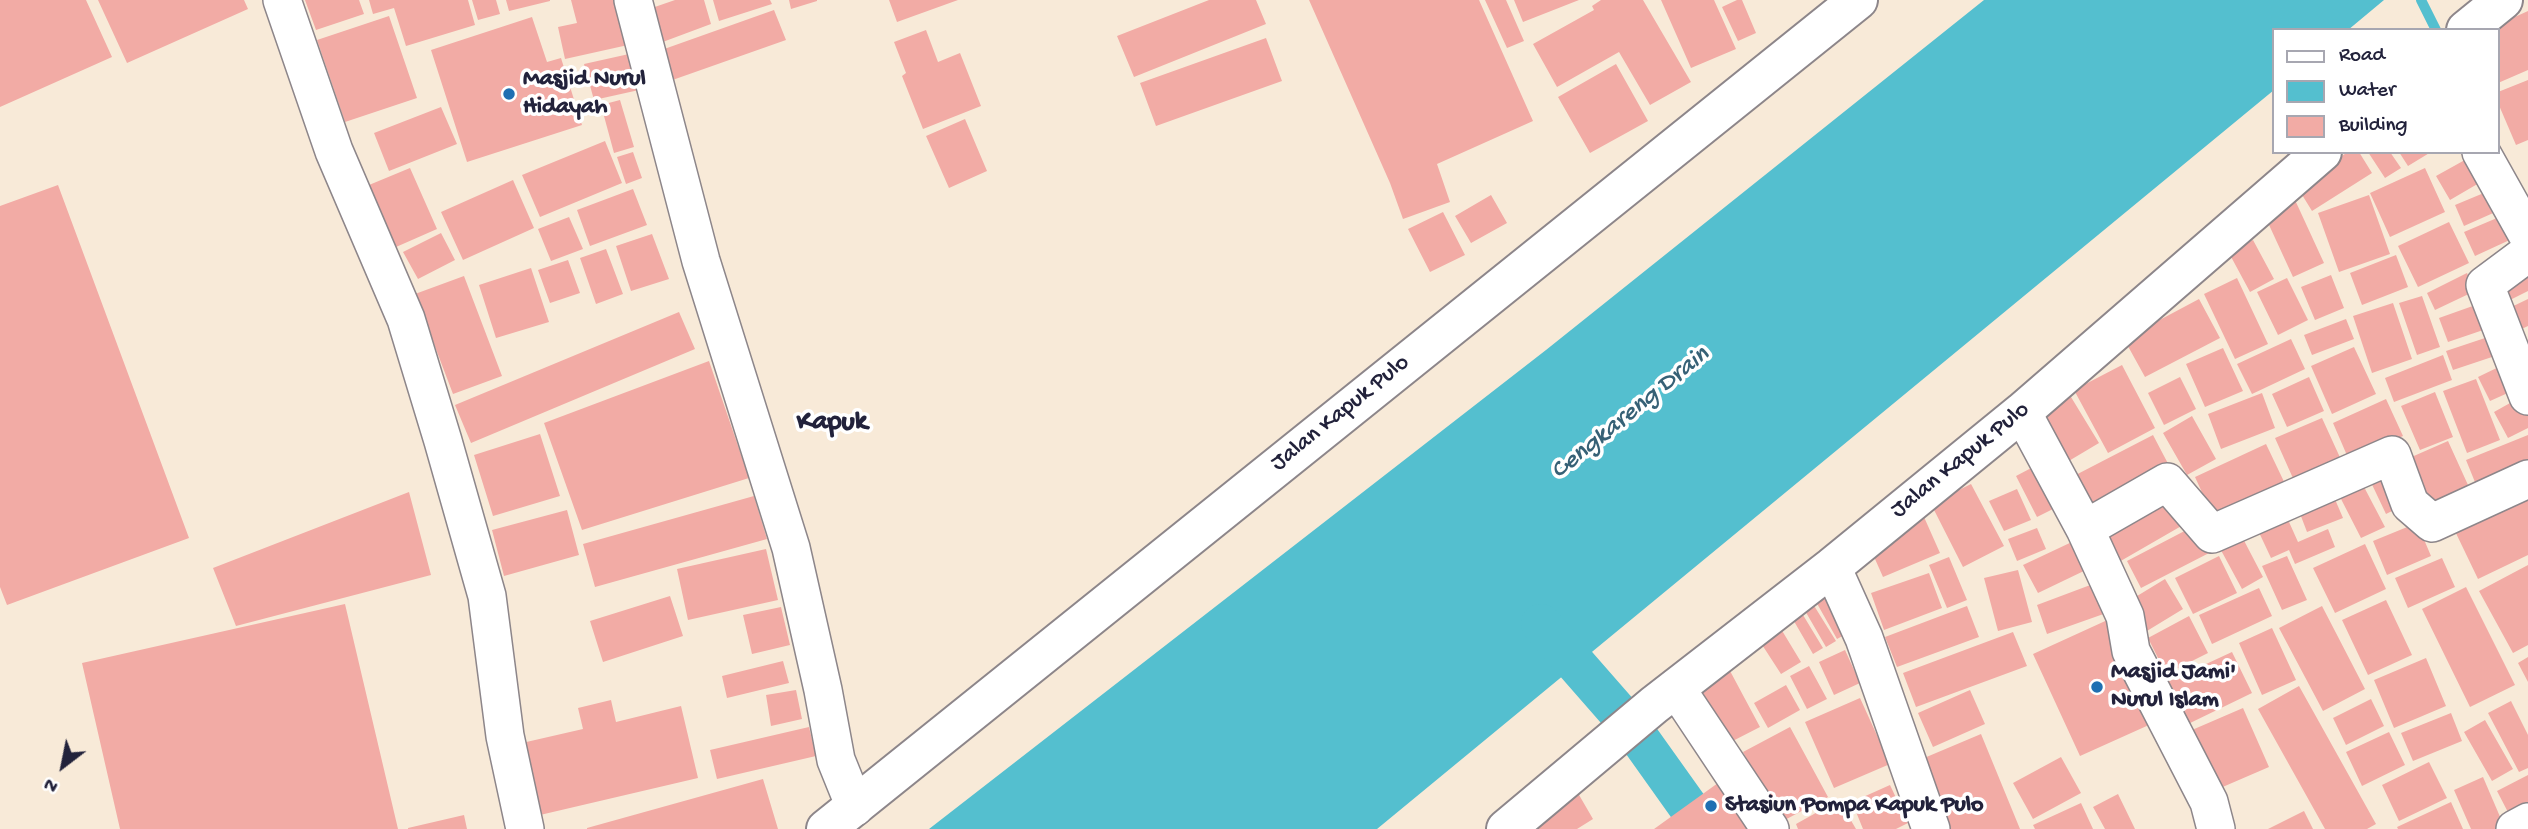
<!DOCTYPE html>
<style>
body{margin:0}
#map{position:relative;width:2528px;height:829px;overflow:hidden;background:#f8ead8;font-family:"Gochi Hand",sans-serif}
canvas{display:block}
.legend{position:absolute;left:2272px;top:28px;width:228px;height:126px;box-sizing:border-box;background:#fff;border:2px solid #a7a7b1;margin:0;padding:9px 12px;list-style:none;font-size:21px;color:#22223b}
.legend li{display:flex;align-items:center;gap:14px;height:35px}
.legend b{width:35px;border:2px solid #a7a7b1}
.north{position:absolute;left:28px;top:731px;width:70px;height:70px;-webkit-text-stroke:5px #fff;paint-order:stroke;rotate:212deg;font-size:19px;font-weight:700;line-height:28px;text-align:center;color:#22223b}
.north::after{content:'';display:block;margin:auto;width:24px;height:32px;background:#22223b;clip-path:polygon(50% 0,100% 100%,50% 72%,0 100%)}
</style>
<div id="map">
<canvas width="2528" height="829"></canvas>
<ul class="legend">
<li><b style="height:9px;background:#fff"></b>Road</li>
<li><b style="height:19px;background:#54bfcf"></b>Water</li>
<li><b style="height:19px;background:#f2aba5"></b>Building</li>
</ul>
<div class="north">N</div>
</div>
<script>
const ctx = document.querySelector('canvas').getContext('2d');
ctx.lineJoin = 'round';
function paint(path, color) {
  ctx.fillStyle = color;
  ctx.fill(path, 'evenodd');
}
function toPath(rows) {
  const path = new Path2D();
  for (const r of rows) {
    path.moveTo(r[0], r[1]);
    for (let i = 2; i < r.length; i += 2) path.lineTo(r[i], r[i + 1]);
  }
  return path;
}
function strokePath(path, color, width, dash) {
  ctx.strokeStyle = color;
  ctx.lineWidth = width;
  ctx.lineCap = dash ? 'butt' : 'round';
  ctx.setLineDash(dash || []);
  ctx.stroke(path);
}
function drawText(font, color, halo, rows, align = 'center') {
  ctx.font = font + ' "Gochi Hand",sans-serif';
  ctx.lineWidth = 7;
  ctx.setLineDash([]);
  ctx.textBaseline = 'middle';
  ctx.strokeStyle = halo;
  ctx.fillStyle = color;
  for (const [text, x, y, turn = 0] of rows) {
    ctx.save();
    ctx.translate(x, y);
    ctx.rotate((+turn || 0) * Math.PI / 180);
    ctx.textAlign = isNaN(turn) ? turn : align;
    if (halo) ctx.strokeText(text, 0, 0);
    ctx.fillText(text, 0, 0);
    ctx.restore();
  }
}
const water = toPath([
 [1984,0,2384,0,2348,30,2274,30,2274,90,1377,829,929,829,1546,350]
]);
const stream = toPath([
 [2421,0,2436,30]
]);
const canal = toPath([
 [1541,624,1632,728,1704,829]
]);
const building = toPath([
 [0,0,86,0,112,57,0,107],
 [98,0,244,0,248,9,127,63],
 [305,0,359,0,364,14,316,30],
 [369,0,468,0,475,25,406,46,394,8,373,14],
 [472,0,496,0,500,14,478,20],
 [506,0,550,0,550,1,509,11],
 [571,0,619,0,637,43,565,59,558,27,577,23],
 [675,0,704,0,711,24,660,43,649,9],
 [713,0,770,0,772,4,719,21],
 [789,0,817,0,817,1,791,9],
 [889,0,958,0,897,22],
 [1209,0,1256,0,1266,24,1134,77,1117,36],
 [1309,0,1479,0,1533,121,1437,164,1450,202,1403,219,1390,183],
 [1485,0,1506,0,1524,41,1507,48],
 [1514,0,1579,0,1523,22],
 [1601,0,1643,0,1691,82,1650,105,1619,52,1557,87,1533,44,1594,10,1592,6],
 [1661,0,1714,0,1736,49,1691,68],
 [1737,0,1742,0,1756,33,1738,41,1722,7],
 [774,10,786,40,664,83,653,53],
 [2528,11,2528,70,2498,83,2498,30,2486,30],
 [389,16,417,98,345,122,317,40],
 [532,17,547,62,561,58,582,125,467,162,431,50],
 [926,30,938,62,960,53,981,106,923,129,902,76,906,73,894,42],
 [1266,38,1282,81,1156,126,1140,83],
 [638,52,648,88,594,100,584,64],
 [1616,64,1648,121,1590,153,1558,97],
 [2528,80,2528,140,2516,145,2498,103,2498,92],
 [620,100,634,147,614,153,601,105],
 [441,107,457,144,389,171,374,133],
 [965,119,987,171,949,188,926,136],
 [605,141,622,183,540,217,522,175],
 [633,152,642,178,626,184,617,157],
 [2348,152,2359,152,2372,173,2312,211,2296,185],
 [2368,152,2390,152,2401,168,2385,178],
 [2399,152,2431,152,2408,166],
 [2472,156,2486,179,2450,200,2436,176],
 [410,168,437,229,396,247,369,185],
 [2425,168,2445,212,2390,237,2370,193],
 [513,180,534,228,463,260,441,212],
 [58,185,189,538,7,605,0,587,0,206],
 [633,189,647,225,590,246,577,210],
 [2491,190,2500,210,2464,226,2455,205],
 [1491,195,1507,223,1471,243,1455,216],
 [2369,195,2390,254,2339,272,2318,213],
 [2295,200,2324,263,2293,277,2264,214],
 [1443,212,1465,255,1430,272,1408,229],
 [2504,215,2514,238,2475,256,2464,232],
 [569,217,583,249,551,261,538,229],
 [2449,222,2469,263,2418,287,2398,246],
 [441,233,455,260,418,279,403,252],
 [652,234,669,279,631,291,616,246],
 [2253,240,2274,279,2250,292,2229,253],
 [606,249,623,294,596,304,580,258],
 [2396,255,2408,287,2362,305,2350,273],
 [568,260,580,293,550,303,538,270],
 [2528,266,2528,291,2504,303,2494,284],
 [531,268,549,322,496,338,479,285],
 [2467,273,2475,291,2435,310,2427,293],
 [2331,275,2344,308,2315,320,2301,287],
 [464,276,502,376,453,394,415,294],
 [2237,278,2268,344,2235,359,2204,294],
 [2287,278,2308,320,2278,335,2257,292],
 [2422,296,2440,347,2417,355,2399,303],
 [2199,299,2220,338,2145,377,2124,339],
 [2528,299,2528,326,2513,333,2503,311],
 [2484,302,2492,327,2448,342,2439,318],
 [2393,303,2412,359,2372,373,2353,316],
 [679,312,695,349,471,443,455,405],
 [2346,319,2354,339,2312,355,2304,335],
 [2494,335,2501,354,2453,370,2446,351],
 [2291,339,2305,369,2252,394,2237,364],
 [2354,347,2376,394,2332,414,2311,366],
 [2223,348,2243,391,2205,407,2186,364],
 [2443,355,2452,380,2394,402,2385,378],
 [709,361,749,478,582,530,544,423],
 [2507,363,2519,388,2490,401,2478,377],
 [2122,365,2155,428,2108,453,2074,390],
 [2180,377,2196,409,2164,425,2148,393],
 [2309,377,2324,411,2287,427,2272,394],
 [2476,379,2500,440,2467,453,2443,391],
 [2435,392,2453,437,2420,450,2401,406],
 [2262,393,2275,428,2221,449,2208,414],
 [2071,397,2099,443,2057,468,2029,422],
 [2519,398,2528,414,2528,428,2508,438,2494,412],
 [2386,399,2403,436,2349,460,2333,423],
 [2192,416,2216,459,2187,475,2163,433],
 [2322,418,2343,464,2296,485,2275,438],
 [540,434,560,496,493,516,474,455],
 [2153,435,2174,475,2088,520,2066,480],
 [2528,435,2528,472,2479,492,2466,460],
 [2448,441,2473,496,2431,515,2407,459],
 [2266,444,2288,490,2216,523,2195,477],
 [2388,465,2406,504,2386,514,2367,474],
 [2035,466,2057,507,2037,517,2016,476],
 [1971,484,2004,546,1963,567,1931,504],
 [2363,485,2385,527,2361,538,2340,497],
 [2171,488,2190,521,2112,566,2093,534],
 [2017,489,2031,520,2004,531,1989,501],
 [2331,490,2343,518,2307,532,2296,503],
 [2528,491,2528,555,2478,579,2453,527],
 [409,492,431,575,236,626,213,568],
 [754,496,767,539,595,587,583,544],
 [567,510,579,555,504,576,492,530],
 [2285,513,2298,542,2328,529,2335,547,2295,564,2289,550,2271,558,2256,526],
 [1924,517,1940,553,1883,577,1867,541],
 [2417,523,2431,556,2387,575,2373,541],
 [2196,525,2211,552,2141,588,2127,561],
 [2037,528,2046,549,2017,561,2008,539],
 [2238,529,2263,577,2242,589,2216,541],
 [2074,541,2088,569,2038,593,2023,565],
 [2365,544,2386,589,2335,613,2313,568],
 [766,549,778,600,688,620,677,569],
 [2219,556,2237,593,2193,614,2175,578],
 [2287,556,2307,600,2282,610,2262,566],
 [1949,557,1967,600,1947,608,1929,565],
 [2442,558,2455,587,2408,608,2395,578],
 [2528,565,2528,645,2513,653,2479,591],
 [2018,570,2032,622,1998,631,1984,578],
 [1929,573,1942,608,1884,630,1871,593],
 [2165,579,2183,609,2142,634,2124,604],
 [2101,581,2112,611,2047,634,2037,605],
 [2466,587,2515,685,2470,707,2422,609],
 [2259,588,2272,616,2212,644,2199,615],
 [1825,595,1848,633,1837,639,1815,600],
 [670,596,683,636,603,662,590,621],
 [2386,600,2412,655,2368,675,2342,620],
 [345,604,398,829,120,829,82,663],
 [1813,604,1836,641,1826,647,1804,609],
 [1967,606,1979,637,1897,667,1885,637],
 [2322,606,2365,689,2323,711,2279,628],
 [781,607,790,645,752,654,743,615],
 [1800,610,1823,648,1813,654,1791,616],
 [2189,616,2208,653,2166,674,2148,638],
 [2114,617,2160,720,2080,756,2033,654],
 [1778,624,1801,662,1781,674,1757,637],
 [2272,628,2296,680,2262,695,2239,643],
 [2013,632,2027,666,1916,707,1903,673],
 [1845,650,1860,683,1834,695,1819,662],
 [2232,652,2252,693,2186,725,2165,683],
 [2528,657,2528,682,2518,663],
 [2426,658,2446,706,2394,728,2374,680],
 [783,661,789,683,727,698,722,676],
 [1809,666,1827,699,1807,709,1790,676],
 [1729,669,1760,727,1721,747,1690,690],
 [1786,685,1800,710,1768,728,1754,703],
 [2299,686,2376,824,2367,829,2325,829,2258,709],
 [796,690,802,719,771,726,766,695],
 [1970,690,1985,724,1933,747,1918,713],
 [1860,698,1890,764,1834,788,1805,722],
 [2371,699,2384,726,2346,745,2333,718],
 [611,700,616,722,681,706,698,778,540,815,522,743,583,729,578,708],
 [2511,701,2528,735,2528,768,2519,772,2488,713],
 [2243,708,2269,767,2218,789,2192,730],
 [2451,713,2462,741,2413,761,2401,733],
 [2485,720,2513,769,2492,781,2464,732],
 [809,727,816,756,717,779,710,750],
 [1790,727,1828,797,1781,822,1743,752],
 [2389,732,2405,765,2362,786,2346,752],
 [1981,734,2020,829,1945,829,1917,761],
 [2061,757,2081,793,2033,819,2013,783],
 [2429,762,2447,798,2399,821,2382,785],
 [2528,775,2528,809,2511,818,2497,791],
 [2483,777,2504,826,2497,829,2471,829,2454,790],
 [763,779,778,829,587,829,587,828],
 [1718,783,1752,829,1654,829],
 [1890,785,1908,823,1896,829,1863,829,1852,802],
 [1575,788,1593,819,1577,829,1523,829],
 [2118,794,2135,829,2105,829,2093,807],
 [1839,800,1856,829,1798,829,1796,824],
 [2451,802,2463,829,2398,829,2397,827],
 [2081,803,2093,829,2035,829,2033,825],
 [2304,811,2313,829,2268,829],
 [464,815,467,829,408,829,408,828]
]);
const street = toPath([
 [282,0,334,151,406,319,443,441,487,596,505,736,525,829],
 [633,0,701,261,791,548,823,690,836,760,855,807],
 [2481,152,2528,236],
 [2528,253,2485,285,2528,396],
 [2022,412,2085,529,2125,616,2131,651,2209,802,2216,829],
 [2085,529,2167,482,2212,534,2392,455,2410,504,2432,523,2528,479],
 [1832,567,1864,638,1931,829],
 [1676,688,1770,829],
 [2515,829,2528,822]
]);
const secondary = toPath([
 [2466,30,2503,0],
 [826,829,1858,0],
 [1506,829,1654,705,1832,567,2022,412,2322,152]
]);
const markers = [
 [509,94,7,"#1f6fb2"],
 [2097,687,7,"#1f6fb2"],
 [1711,806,7,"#1f6fb2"]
];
const poiNames = [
 ["Masjid Nurul",523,80],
 ["Hidayah",523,108],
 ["Masjid Jami'",2111,673],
 ["Nurul Islam",2111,701],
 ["Stasiun Pompa Kapuk Pulo",1725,806]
];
const streetNames = [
 ["Jalan Kapuk Pulo",1341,414,-39],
 ["Jalan Kapuk Pulo",1961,461,-39]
];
const waterNames = [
 ["Cengkareng Drain",1631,414,-39]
];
const quarterNames = [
 ["Kapuk",832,424]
];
paint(water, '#54bfcf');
strokePath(stream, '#54bfcf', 10);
strokePath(canal, '#54bfcf', 40);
paint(building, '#f2aba5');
strokePath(street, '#8d868a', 40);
strokePath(secondary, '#8d868a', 42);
strokePath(street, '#fff', 37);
strokePath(secondary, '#fff', 38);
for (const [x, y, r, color] of markers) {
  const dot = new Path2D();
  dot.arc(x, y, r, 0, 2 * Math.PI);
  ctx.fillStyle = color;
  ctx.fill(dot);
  strokePath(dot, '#fff', 2.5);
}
drawText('bold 24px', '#22223b', '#fff', poiNames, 'left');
drawText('24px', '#22223b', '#fff', streetNames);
drawText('italic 26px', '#366176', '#fff', waterNames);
drawText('bold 28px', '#22223b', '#fff', quarterNames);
</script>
